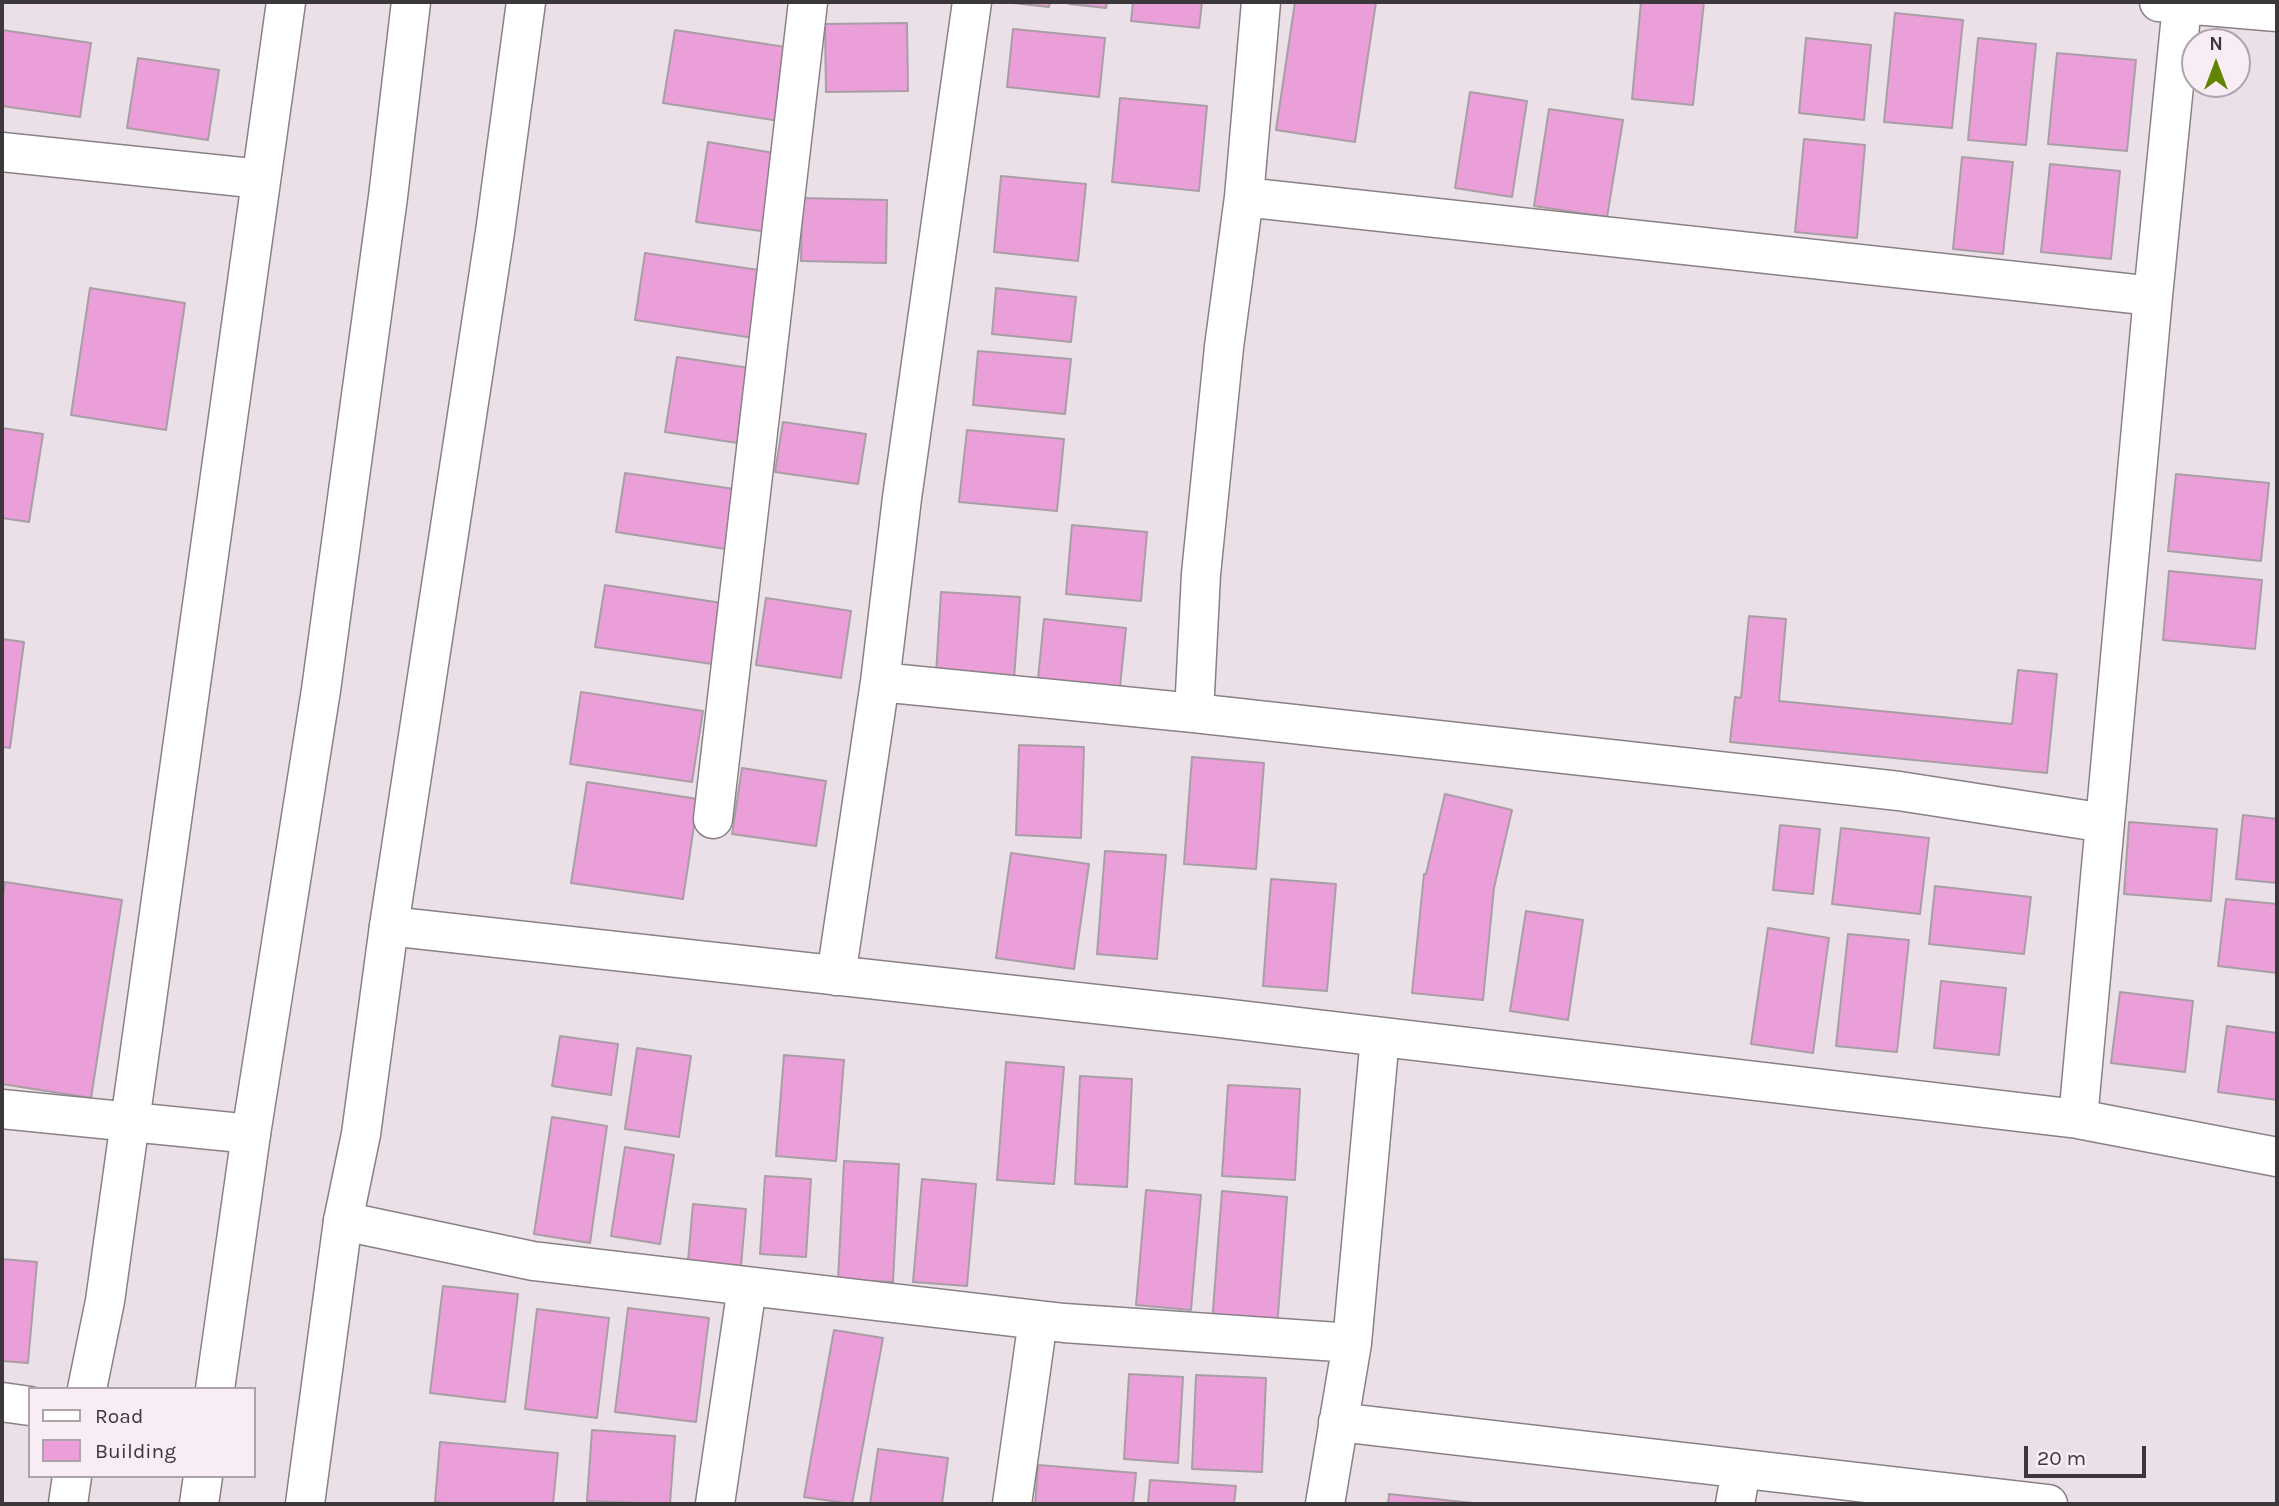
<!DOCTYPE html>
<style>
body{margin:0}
#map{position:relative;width:2279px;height:1506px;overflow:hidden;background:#ebdfe8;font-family:Karla,sans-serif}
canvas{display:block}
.frame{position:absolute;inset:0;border:4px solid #3b373a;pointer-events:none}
.legend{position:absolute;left:28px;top:1387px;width:228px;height:91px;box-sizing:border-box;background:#f8edf5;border:2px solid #aca4aa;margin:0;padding:9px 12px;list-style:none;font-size:21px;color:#3b373a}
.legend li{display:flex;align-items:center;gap:14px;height:35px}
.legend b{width:35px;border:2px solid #aca4aa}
.north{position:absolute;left:2181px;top:28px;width:70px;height:70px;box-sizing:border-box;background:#f8edf5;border:2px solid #aca4aa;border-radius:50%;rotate:0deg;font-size:19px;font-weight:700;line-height:28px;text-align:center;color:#3b373a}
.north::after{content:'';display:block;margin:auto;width:24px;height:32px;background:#628400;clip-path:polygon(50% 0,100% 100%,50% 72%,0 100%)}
.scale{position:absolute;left:2024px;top:1446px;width:122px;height:32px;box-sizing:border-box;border:4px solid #3b373a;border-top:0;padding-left:9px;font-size:21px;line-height:24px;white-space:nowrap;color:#3b373a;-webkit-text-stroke:5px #f8edf5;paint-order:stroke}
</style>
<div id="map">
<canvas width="2279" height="1506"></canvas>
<div class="frame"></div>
<ul class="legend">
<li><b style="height:9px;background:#fff"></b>Road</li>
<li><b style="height:19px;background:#ea9fd8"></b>Building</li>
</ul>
<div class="north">N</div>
<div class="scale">20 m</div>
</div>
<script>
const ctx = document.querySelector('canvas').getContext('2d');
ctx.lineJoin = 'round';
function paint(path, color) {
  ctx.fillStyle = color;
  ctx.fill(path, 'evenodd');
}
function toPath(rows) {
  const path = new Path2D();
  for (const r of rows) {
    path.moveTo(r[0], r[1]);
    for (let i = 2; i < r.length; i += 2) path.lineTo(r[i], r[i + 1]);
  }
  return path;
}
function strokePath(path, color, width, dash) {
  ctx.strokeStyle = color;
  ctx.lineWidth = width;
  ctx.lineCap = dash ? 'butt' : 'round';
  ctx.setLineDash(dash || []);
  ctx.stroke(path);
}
const building = toPath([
 [1004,2,1050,2,1049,7,1004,2],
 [1069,2,1107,2,1106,8,1069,4,1069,2],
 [1133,2,1202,2,1199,28,1131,21,1133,2],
 [1295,2,1376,2,1355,142,1276,130,1295,2],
 [1641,2,1704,2,1693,105,1632,99,1641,2],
 [1895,13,1963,20,1952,128,1884,122,1895,13],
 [907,23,908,91,826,92,825,24,907,23],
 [1013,29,1105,38,1099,97,1007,87,1013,29],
 [2,30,91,43,80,117,2,106,2,30],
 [675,30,798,49,786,122,663,103,675,30],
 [1806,38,1871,45,1864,120,1799,113,1806,38],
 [1978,38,2036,44,2026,145,1968,140,1978,38],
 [2057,53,2136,60,2127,151,2048,144,2057,53],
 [138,58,219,70,208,140,127,128,138,58],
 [1470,92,1527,101,1512,197,1455,188,1470,92],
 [1120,98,1207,106,1199,191,1112,182,1120,98],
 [1549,109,1623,120,1607,217,1534,206,1549,109],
 [1804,139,1865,145,1857,238,1795,232,1804,139],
 [708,142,780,154,768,232,696,222,708,142],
 [1962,157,2013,162,2003,254,1953,249,1962,157],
 [2050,164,2120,171,2111,259,2041,252,2050,164],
 [1001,176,1086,184,1078,261,994,252,1001,176],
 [802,198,887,200,886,263,801,261,802,198],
 [645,253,765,271,754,338,635,320,645,253],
 [90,288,185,303,166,430,71,415,90,288],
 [996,288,1076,297,1071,342,992,334,996,288],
 [978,351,1071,359,1065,414,973,405,978,351],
 [677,357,756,369,744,444,665,432,677,357],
 [783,422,866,434,858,484,775,472,783,422],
 [2,428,43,434,29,522,2,518,2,428],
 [967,430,1064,439,1057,511,959,502,967,430],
 [625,473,741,490,732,550,616,532,625,473],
 [2176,474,2269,483,2261,561,2168,551,2176,474],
 [1072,525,1147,532,1141,601,1066,594,1072,525],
 [2169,571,2262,580,2255,649,2163,640,2169,571],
 [605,585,728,604,719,665,595,647,605,585],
 [941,592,1020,597,1014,679,936,674,941,592],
 [766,598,851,611,841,678,756,665,766,598],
 [1749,616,1786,619,1779,701,2012,724,2018,670,2057,674,2047,773,1730,742,1735,697,1741,698,1749,616],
 [1044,619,1126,628,1120,687,1038,679,1044,619],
 [2,639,24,642,10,748,2,747,2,639],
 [581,692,703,711,692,782,570,764,581,692],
 [1019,745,1084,747,1081,838,1016,835,1019,745],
 [1192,757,1264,763,1256,869,1184,864,1192,757],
 [742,768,826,781,816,846,732,834,742,768],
 [587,782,698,799,683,899,571,883,587,782],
 [1445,794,1512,810,1494,888,1483,1000,1412,993,1424,874,1426,874,1445,794],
 [2243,815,2277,819,2277,883,2236,879,2243,815],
 [2129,822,2217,829,2211,901,2124,894,2129,822],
 [1780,825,1820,829,1813,894,1773,890,1780,825],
 [1841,828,1929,838,1920,914,1832,904,1841,828],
 [1105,851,1166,855,1157,959,1097,954,1105,851],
 [1011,853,1089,864,1074,969,996,958,1011,853],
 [1271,879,1336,884,1327,991,1263,986,1271,879],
 [5,882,122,900,91,1098,2,1084,2,904,5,882],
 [1935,886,2031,897,2024,954,1929,944,1935,886],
 [2226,899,2277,904,2277,973,2218,966,2226,899],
 [1526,911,1583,920,1568,1020,1510,1011,1526,911],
 [1768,928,1829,938,1813,1053,1751,1044,1768,928],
 [1848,934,1909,940,1897,1052,1836,1046,1848,934],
 [1941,981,2006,988,1999,1055,1934,1048,1941,981],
 [2120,992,2193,1001,2185,1072,2111,1063,2120,992],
 [2227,1026,2277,1033,2277,1100,2218,1092,2227,1026],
 [560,1036,618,1044,611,1095,552,1086,560,1036],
 [637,1048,691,1056,679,1137,625,1129,637,1048],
 [784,1055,844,1060,836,1161,776,1156,784,1055],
 [1006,1062,1064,1067,1054,1184,997,1180,1006,1062],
 [1080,1076,1132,1079,1127,1187,1075,1184,1080,1076],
 [1228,1085,1300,1089,1295,1180,1222,1176,1228,1085],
 [552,1117,607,1126,590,1243,534,1234,552,1117],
 [625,1147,674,1155,660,1244,611,1236,625,1147],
 [844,1161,899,1164,893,1282,838,1280,844,1161],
 [765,1176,811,1179,806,1257,760,1254,765,1176],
 [922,1179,976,1184,967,1286,913,1282,922,1179],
 [1146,1190,1201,1195,1191,1310,1136,1305,1146,1190],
 [1222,1191,1287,1197,1277,1328,1212,1323,1222,1191],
 [693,1204,746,1209,741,1266,688,1261,693,1204],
 [2,1259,37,1262,28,1363,2,1361,2,1259],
 [443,1286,518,1294,505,1402,430,1393,443,1286],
 [628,1308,709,1318,696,1422,615,1412,628,1308],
 [537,1309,609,1318,597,1418,525,1409,537,1309],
 [834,1330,883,1338,852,1504,804,1497,834,1330],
 [1129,1374,1183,1377,1178,1463,1124,1459,1129,1374],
 [1196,1375,1266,1378,1262,1472,1192,1469,1196,1375],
 [592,1430,675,1436,670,1504,587,1501,592,1430],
 [440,1442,558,1453,553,1504,459,1504,435,1502,440,1442],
 [878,1449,948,1458,942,1504,870,1504,878,1449],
 [1038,1465,1136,1473,1133,1504,1035,1504,1038,1465],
 [1150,1480,1236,1486,1234,1504,1148,1504,1150,1480],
 [1389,1494,1482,1504,1388,1504,1389,1494]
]);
const minor = toPath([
 [2159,2,2277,12],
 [2,152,261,179],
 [1244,197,2153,296],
 [880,682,1194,713,1899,791,2105,823],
 [1194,713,1201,574,1224,347,1244,197,1261,2],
 [713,819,808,2],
 [389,926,1213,1017,2078,1119,2277,1157],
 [836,976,880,682,902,498,972,2],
 [2,1109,251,1134],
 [2078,1119,2153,296,2182,5],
 [343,1221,533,1261,1064,1323,1352,1343],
 [87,1389,105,1301,286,2],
 [2,1402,30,1406],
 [1338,1422,2048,1504],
 [68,1504,72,1476],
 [715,1504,747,1287],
 [1012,1504,1038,1320],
 [1325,1504,1352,1343,1380,1037],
 [1735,1504,1741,1470]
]);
const tertiary = toPath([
 [215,1389,251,1134,321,690,388,197,411,2],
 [199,1504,203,1476],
 [305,1504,343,1221,361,1134,389,926,495,232,526,2]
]);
paint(building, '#ea9fd8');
strokePath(building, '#a99ea6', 2);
strokePath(minor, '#8a8087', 41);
strokePath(tertiary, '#8a8087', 41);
strokePath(minor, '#fff', 38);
strokePath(tertiary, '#fff', 38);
</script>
